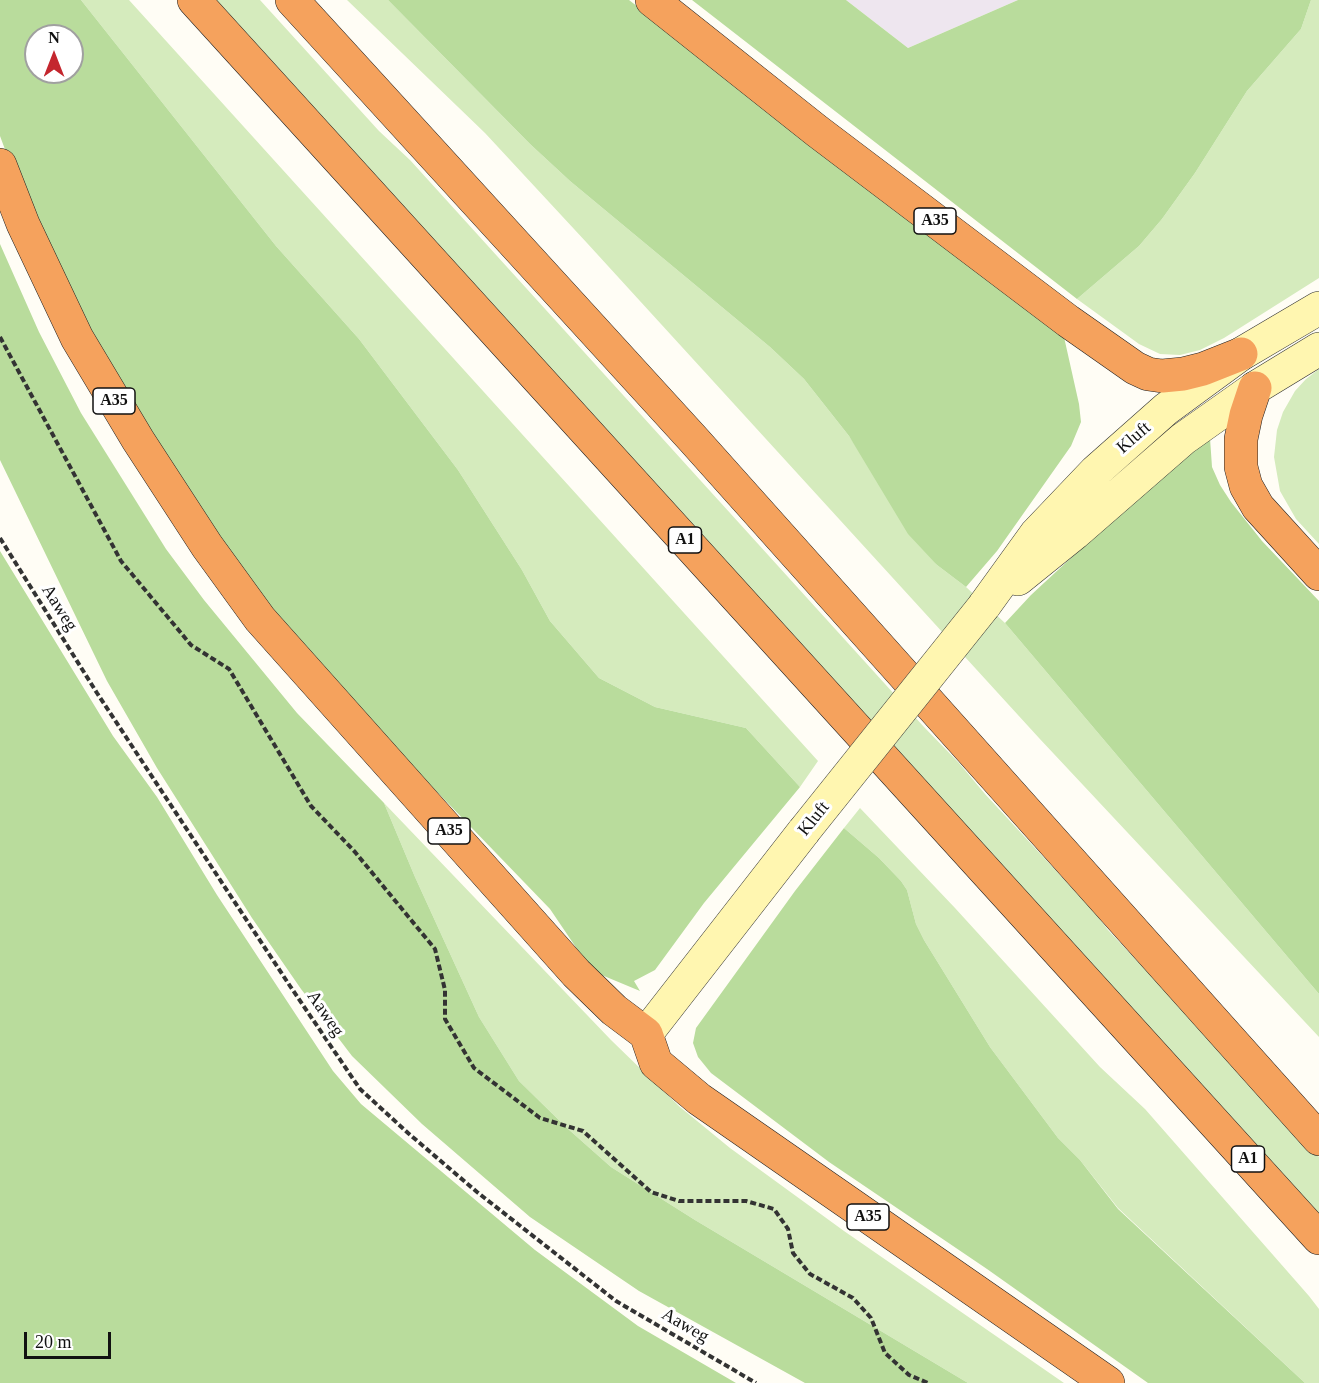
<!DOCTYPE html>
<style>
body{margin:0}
#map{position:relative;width:1319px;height:1383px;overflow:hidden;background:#fffdf5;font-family:"Times New Roman",serif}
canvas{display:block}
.north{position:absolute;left:24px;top:24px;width:60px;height:60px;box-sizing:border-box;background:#fff;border:2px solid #a0a0a0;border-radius:50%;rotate:0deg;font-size:16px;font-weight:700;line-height:24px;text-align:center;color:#111}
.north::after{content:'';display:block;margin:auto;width:21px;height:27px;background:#c4262e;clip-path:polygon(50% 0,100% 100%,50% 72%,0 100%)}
.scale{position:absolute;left:24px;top:1332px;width:87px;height:27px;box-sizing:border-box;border:3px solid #111;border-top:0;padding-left:8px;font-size:18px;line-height:21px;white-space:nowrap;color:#111;-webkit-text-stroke:4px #fff;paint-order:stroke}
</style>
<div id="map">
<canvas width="1319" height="1383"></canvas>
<div class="north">N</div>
<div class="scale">20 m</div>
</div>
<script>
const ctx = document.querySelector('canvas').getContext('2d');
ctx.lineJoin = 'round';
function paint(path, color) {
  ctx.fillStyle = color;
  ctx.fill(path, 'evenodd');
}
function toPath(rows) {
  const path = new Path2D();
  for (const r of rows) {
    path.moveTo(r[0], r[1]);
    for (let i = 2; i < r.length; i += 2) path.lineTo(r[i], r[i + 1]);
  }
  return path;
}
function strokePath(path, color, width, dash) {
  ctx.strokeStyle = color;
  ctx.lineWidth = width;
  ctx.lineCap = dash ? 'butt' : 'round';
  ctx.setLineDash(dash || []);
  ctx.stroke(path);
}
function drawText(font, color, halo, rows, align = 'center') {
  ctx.font = font + ' "Times New Roman",serif';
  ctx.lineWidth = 6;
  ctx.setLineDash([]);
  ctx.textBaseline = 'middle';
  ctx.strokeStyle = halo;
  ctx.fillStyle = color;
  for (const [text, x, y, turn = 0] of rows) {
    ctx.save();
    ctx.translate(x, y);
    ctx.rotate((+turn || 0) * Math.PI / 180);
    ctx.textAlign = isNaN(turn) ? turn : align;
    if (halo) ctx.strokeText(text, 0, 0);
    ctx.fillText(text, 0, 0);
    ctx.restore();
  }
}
const industrial = toPath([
 [846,0,1018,0,908,48]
]);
const green = toPath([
 [81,0,129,0,818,761,800,787,746,728,655,707,599,678,550,621,522,570,458,470,359,339,276,246],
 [214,0,260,0,379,131,410,160,924,727,959,763,985,794,1096,914,1108,930,1283,1116,1319,1157,1319,1218],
 [347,0,388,0,530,144,570,181,770,347,804,379,849,436,937,565,966,587,1005,623,1319,994,1319,1037,1039,738,587,243,485,133],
 [1311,0,1319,0,1319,278,1224,338,1200,350,1180,355,1160,354,1139,344,1077,299,1139,246,1162,219,1195,173,1247,91,1301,29],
 [1319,369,1319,544,1296,519,1280,491,1274,457,1277,430,1283,412,1295,391,1306,379],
 [384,803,611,1040,680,1107,730,1148,844,1231,1064,1383,968,1383,695,1220,611,1167,567,1128,519,1081,479,1017,415,877],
 [860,808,955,908,1100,1067,1145,1109,1309,1296,1319,1309,1319,1383,1305,1383,1118,1208,1080,1160,1058,1138,990,1047,924,940,916,924,907,890,901,881,879,858,844,828]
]);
const forest = toPath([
 [0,0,81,0,276,246,359,339,458,470,522,570,550,621,599,678,655,707,746,728,800,787,704,903,655,970,634,981,640,991,592,971,550,909,359,711,243,578,196,513,43,251,0,136],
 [36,36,72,36,72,72,36,72],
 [388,0,629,0,1064,337,1079,404,1081,422,1071,446,997,551,966,587,937,565,908,534,849,436,804,379,770,347,570,181,530,144],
 [692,0,846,0,908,48,1018,0,1311,0,1301,29,1247,91,1195,173,1162,219,1139,246,1077,299],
 [0,244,39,332,81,413,166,549,204,600,297,713,384,803,415,877,479,1017,519,1081,567,1128,611,1167,695,1220,968,1383,805,1383,639,1291,530,1217,422,1124,352,1056,301,989,252,918,157,768,107,681,0,460],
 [1210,438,1212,467,1220,485,1231,502,1262,541,1319,601,1319,994,1005,623,1031,595,1152,483],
 [0,551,113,736,157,797,217,895,333,1071,361,1104,535,1250,638,1326,736,1383,0,1383],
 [844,828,879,858,901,881,907,890,916,924,924,940,990,1047,1058,1138,1080,1160,1118,1209,1305,1383,1148,1383,987,1269,829,1162,711,1073,698,1057,693,1043,696,1028,795,891]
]);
const path = toPath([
 [0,337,121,561,191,645,229,669,311,806,355,852,435,949,445,990,445,1019,474,1068,540,1118,583,1131,651,1192,679,1201,746,1201,774,1209,788,1229,793,1253,810,1274,853,1298,871,1318,885,1353,909,1375,928,1383],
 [0,538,97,693,290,986,360,1089,408,1133,477,1192,616,1301,756,1383]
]);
const secondary = toPath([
 [1018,579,1075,533,1183,439,1255,388,1319,349],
 [984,606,1036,534,1096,471,1166,409,1241,354,1319,308],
 [646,1034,804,831]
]);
const highway = toPath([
 [194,0,1319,1238],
 [292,0,693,439,1319,1139],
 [652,0,817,131,1068,321,1135,368,1148,374,1162,376,1183,374,1203,369,1241,354],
 [0,165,23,224,77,338,138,440,207,546,260,619,576,973,614,1010,646,1034,656,1063,699,1099,1108,1383],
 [1255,388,1246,415,1241,439,1241,467,1246,486,1258,507,1319,574]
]);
const secondaryBridge = toPath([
 [804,831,984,606]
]);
const shields = [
 [935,221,42],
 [114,401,42],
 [685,540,33],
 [449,831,42],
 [1248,1159,33],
 [868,1217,42]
];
const shieldNames = [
 ["A35",935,221],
 ["A35",114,401],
 ["A1",685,540],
 ["A35",449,831],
 ["A1",1248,1159],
 ["A35",868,1217]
];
const streetNames = [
 ["Kluft",1134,438,-41],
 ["Aaweg",59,608,58],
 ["Kluft",814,819,-51],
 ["Aaweg",325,1014,56],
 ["Aaweg",685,1326,30]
];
paint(industrial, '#eee6ef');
paint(green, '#d5ebbd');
paint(forest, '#b9dc9c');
strokePath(secondary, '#333', 34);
strokePath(highway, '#222', 34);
strokePath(path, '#333', 4, [6, 3]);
strokePath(secondary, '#fff6b0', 33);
strokePath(highway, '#f5a25d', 33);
strokePath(secondaryBridge, '#333', 34, []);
strokePath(secondaryBridge, '#fff6b0', 33);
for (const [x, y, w] of shields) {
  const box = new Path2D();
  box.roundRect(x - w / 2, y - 13, w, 26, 4.5);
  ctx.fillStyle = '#fff';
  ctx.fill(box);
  strokePath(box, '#111', 1.5);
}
drawText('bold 16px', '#111', null, shieldNames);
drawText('18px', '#111', '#fff', streetNames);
</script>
